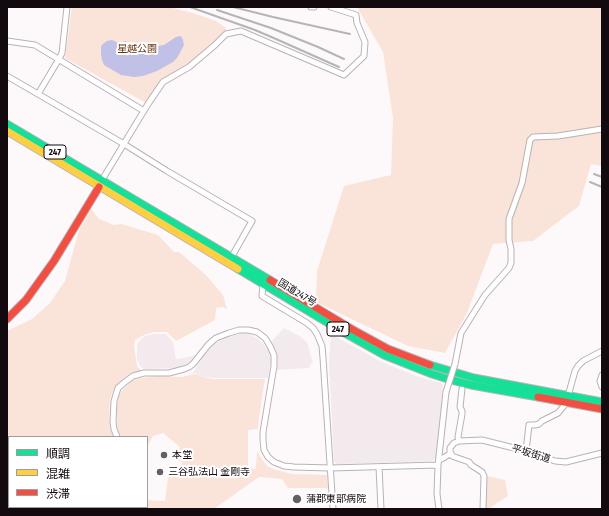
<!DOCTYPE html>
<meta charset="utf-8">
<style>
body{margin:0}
#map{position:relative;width:609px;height:516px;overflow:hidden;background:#fdf9fb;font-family:"Fira Sans Condensed","Noto Sans JP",sans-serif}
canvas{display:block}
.frame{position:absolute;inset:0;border:8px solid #130a0f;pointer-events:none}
.legend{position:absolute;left:8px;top:436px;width:140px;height:72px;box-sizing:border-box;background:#fff;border:1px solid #a19d9f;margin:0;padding:5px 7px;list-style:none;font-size:12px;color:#130a0f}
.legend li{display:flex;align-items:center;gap:8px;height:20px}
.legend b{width:20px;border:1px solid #a19d9f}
</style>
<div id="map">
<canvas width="609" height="516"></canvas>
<div class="frame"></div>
<ul class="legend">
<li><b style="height:5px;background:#16e098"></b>順調</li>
<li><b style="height:5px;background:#ffcf43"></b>混雑</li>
<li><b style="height:5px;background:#f24e42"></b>渋滞</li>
</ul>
</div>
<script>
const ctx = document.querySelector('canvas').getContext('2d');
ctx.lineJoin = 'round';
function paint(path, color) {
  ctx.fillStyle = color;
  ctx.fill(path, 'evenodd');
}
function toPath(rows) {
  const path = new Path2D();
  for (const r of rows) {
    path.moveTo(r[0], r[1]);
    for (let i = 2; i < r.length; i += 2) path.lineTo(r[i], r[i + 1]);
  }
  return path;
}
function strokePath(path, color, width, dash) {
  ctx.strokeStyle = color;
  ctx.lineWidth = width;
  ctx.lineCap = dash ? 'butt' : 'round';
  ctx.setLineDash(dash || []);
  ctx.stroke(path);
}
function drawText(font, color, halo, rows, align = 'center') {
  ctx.font = font + ' "Fira Sans Condensed","Noto Sans JP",sans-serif';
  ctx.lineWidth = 4;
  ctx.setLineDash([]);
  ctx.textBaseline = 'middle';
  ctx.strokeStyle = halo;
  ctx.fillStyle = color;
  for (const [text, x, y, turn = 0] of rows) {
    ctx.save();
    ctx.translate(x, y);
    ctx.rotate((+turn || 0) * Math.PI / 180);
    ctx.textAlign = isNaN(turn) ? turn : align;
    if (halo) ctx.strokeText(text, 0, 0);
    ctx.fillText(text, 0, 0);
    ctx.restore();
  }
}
const built = toPath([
 [284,328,301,337,307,342,313,363,311,364,309,368,277,370,278,358,277,352,272,341],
 [243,333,248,334,259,339,268,349,271,358,268,378,212,378,199,376,196,373,192,374,205,354,213,345,227,337],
 [154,334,166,334,173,342,176,359,183,358,195,355,190,362,178,368,144,369,141,367,137,360,137,347,138,343,142,338,145,336],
 [331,334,382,362,414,375,443,384,442,390,444,391,436,458,432,461,337,464,334,462,329,363]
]);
const green = toPath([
 [72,7,169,7,193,13,216,21,226,28,226,34,189,67,163,82,148,104,65,58],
 [357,7,602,7,602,166,591,164,579,206,533,241,493,244,467,313,445,353,408,346,316,302,317,271,344,186,391,175,393,118,383,52],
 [91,209,99,219,114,225,121,224,158,235,174,252,179,252,206,275,223,295,227,309,223,307,216,308,215,320,176,341,167,332,154,332,144,335,135,340,134,346,136,359,137,366,142,371,132,372,123,379,114,389,110,398,109,419,110,429,114,437,9,437,9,507,104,507,104,509,7,509,7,331,32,319,50,303,65,281,79,230],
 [196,374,199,376,212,379,265,379,259,417,258,429,248,430,248,468,256,469,257,451,262,459,267,466,273,469,292,474,327,475,328,488,288,488,282,479,259,477,214,509,136,509,137,507,147,507,147,500,165,501,168,478,182,468,182,463,176,457,180,447,163,433,153,436,147,447,147,437,121,437,118,431,117,423,117,405,120,393,133,380,142,378,158,376,181,377],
 [487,476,505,480,508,496,491,507,491,509,485,509]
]);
const water = toPath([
 [181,36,183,40,184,45,177,58,173,62,157,71,143,76,134,77,121,75,104,65,102,60,101,54,101,46,104,43,107,41,112,40,119,43,126,41,129,46,132,47,151,47,164,45,176,37]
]);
const street = toPath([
 [311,7,314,7],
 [7,41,35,45,144,111],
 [7,76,124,144,167,171,252,221,231,258],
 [38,94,59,59,62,53,67,7],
 [102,180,148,104,163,82,189,67,215,45,226,34,241,31,344,75,364,56,365,42,357,23,356,15,331,7],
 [263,285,262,296,307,323,313,328,317,334,322,346,323,358,333,509],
 [455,364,461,333,485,295,509,268,511,263,511,249,509,240,509,219,522,183,530,140,533,137,558,136,602,129],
 [602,375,600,381,602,387],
 [568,396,575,371,578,366,583,361,602,351],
 [117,437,114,429,113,422,114,401,118,388,125,382,133,376,144,373,169,373,184,369,189,367,193,364,208,345,216,338,229,333,239,330,248,330,257,332,265,338,270,346,274,355,274,366,263,432,263,440,264,450,268,457,274,462,284,466,294,467,330,468,438,465],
 [459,441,458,437,462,414,462,411,460,407,462,389],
 [526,451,529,425,535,425,539,424,542,421,558,413,563,407,566,403],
 [439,460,445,457,451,453],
 [379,467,381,509],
 [115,509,115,507],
 [439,509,437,494,438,465,446,392],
 [483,509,484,476,482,472,471,465,469,462,452,456,450,452,450,448,454,443,459,441,482,440,526,451,555,461,566,462,602,453]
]);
const fast = toPath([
 [7,124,270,280],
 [238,269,343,332,384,355,432,374,451,380,471,385,538,397],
 [430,365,474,378,602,402]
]);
const slow = toPath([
 [7,131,238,269]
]);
const jam = toPath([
 [270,280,355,331,388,349,430,365],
 [7,319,26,300,54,261,99,187],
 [538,397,602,409]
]);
const rail = toPath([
 [190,7,255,30,276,39,339,67],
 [233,7,273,17,350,34],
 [217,10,271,28,318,47,344,59],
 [594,174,602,177],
 [590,182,602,187]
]);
const streetBridge = toPath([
 [446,392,455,364]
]);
const markers = [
 [164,455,4,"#655e62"],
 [160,472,4,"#655e62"],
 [297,499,5,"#655e62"]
];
const shields = [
 [55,152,22],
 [338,329,22]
];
const shieldNames = [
 ["247",55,152],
 ["247",338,329]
];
const parkNames = [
 ["星越公園",137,49]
];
const streetNames = [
 ["国道247号",297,293,31],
 ["平坂街道",531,454,17]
];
const poiNames = [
 ["本堂",172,455],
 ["三谷弘法山 金剛寺",168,472],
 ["蒲郡東部病院",306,499]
];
paint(built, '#f3eaee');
paint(green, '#fae3d8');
paint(water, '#c1c0e6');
strokePath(street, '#b9b2b5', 7);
strokePath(fast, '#b9b2b5', 9);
strokePath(slow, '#b9b2b5', 9);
strokePath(jam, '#b9b2b5', 9);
strokePath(street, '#fffefe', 5);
strokePath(fast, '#16e098', 7);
strokePath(slow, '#ffcf43', 7);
strokePath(jam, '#f24e42', 7);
strokePath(rail, '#b6b5b5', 2);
strokePath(streetBridge, '#b9b2b5', 7, []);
strokePath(streetBridge, '#fffefe', 5);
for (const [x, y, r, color] of markers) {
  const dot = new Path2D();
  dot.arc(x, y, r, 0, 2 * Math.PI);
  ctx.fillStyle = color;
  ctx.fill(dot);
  strokePath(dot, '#fff', 1.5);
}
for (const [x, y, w] of shields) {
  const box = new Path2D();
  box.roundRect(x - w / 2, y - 7, w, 14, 3);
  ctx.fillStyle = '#fff';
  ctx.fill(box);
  strokePath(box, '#130a0f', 1);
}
drawText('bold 9px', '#130a0f', null, shieldNames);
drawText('10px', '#673511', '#fff', parkNames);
drawText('10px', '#130a0f', '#fff', streetNames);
drawText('10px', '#130a0f', '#fff', poiNames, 'left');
</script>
